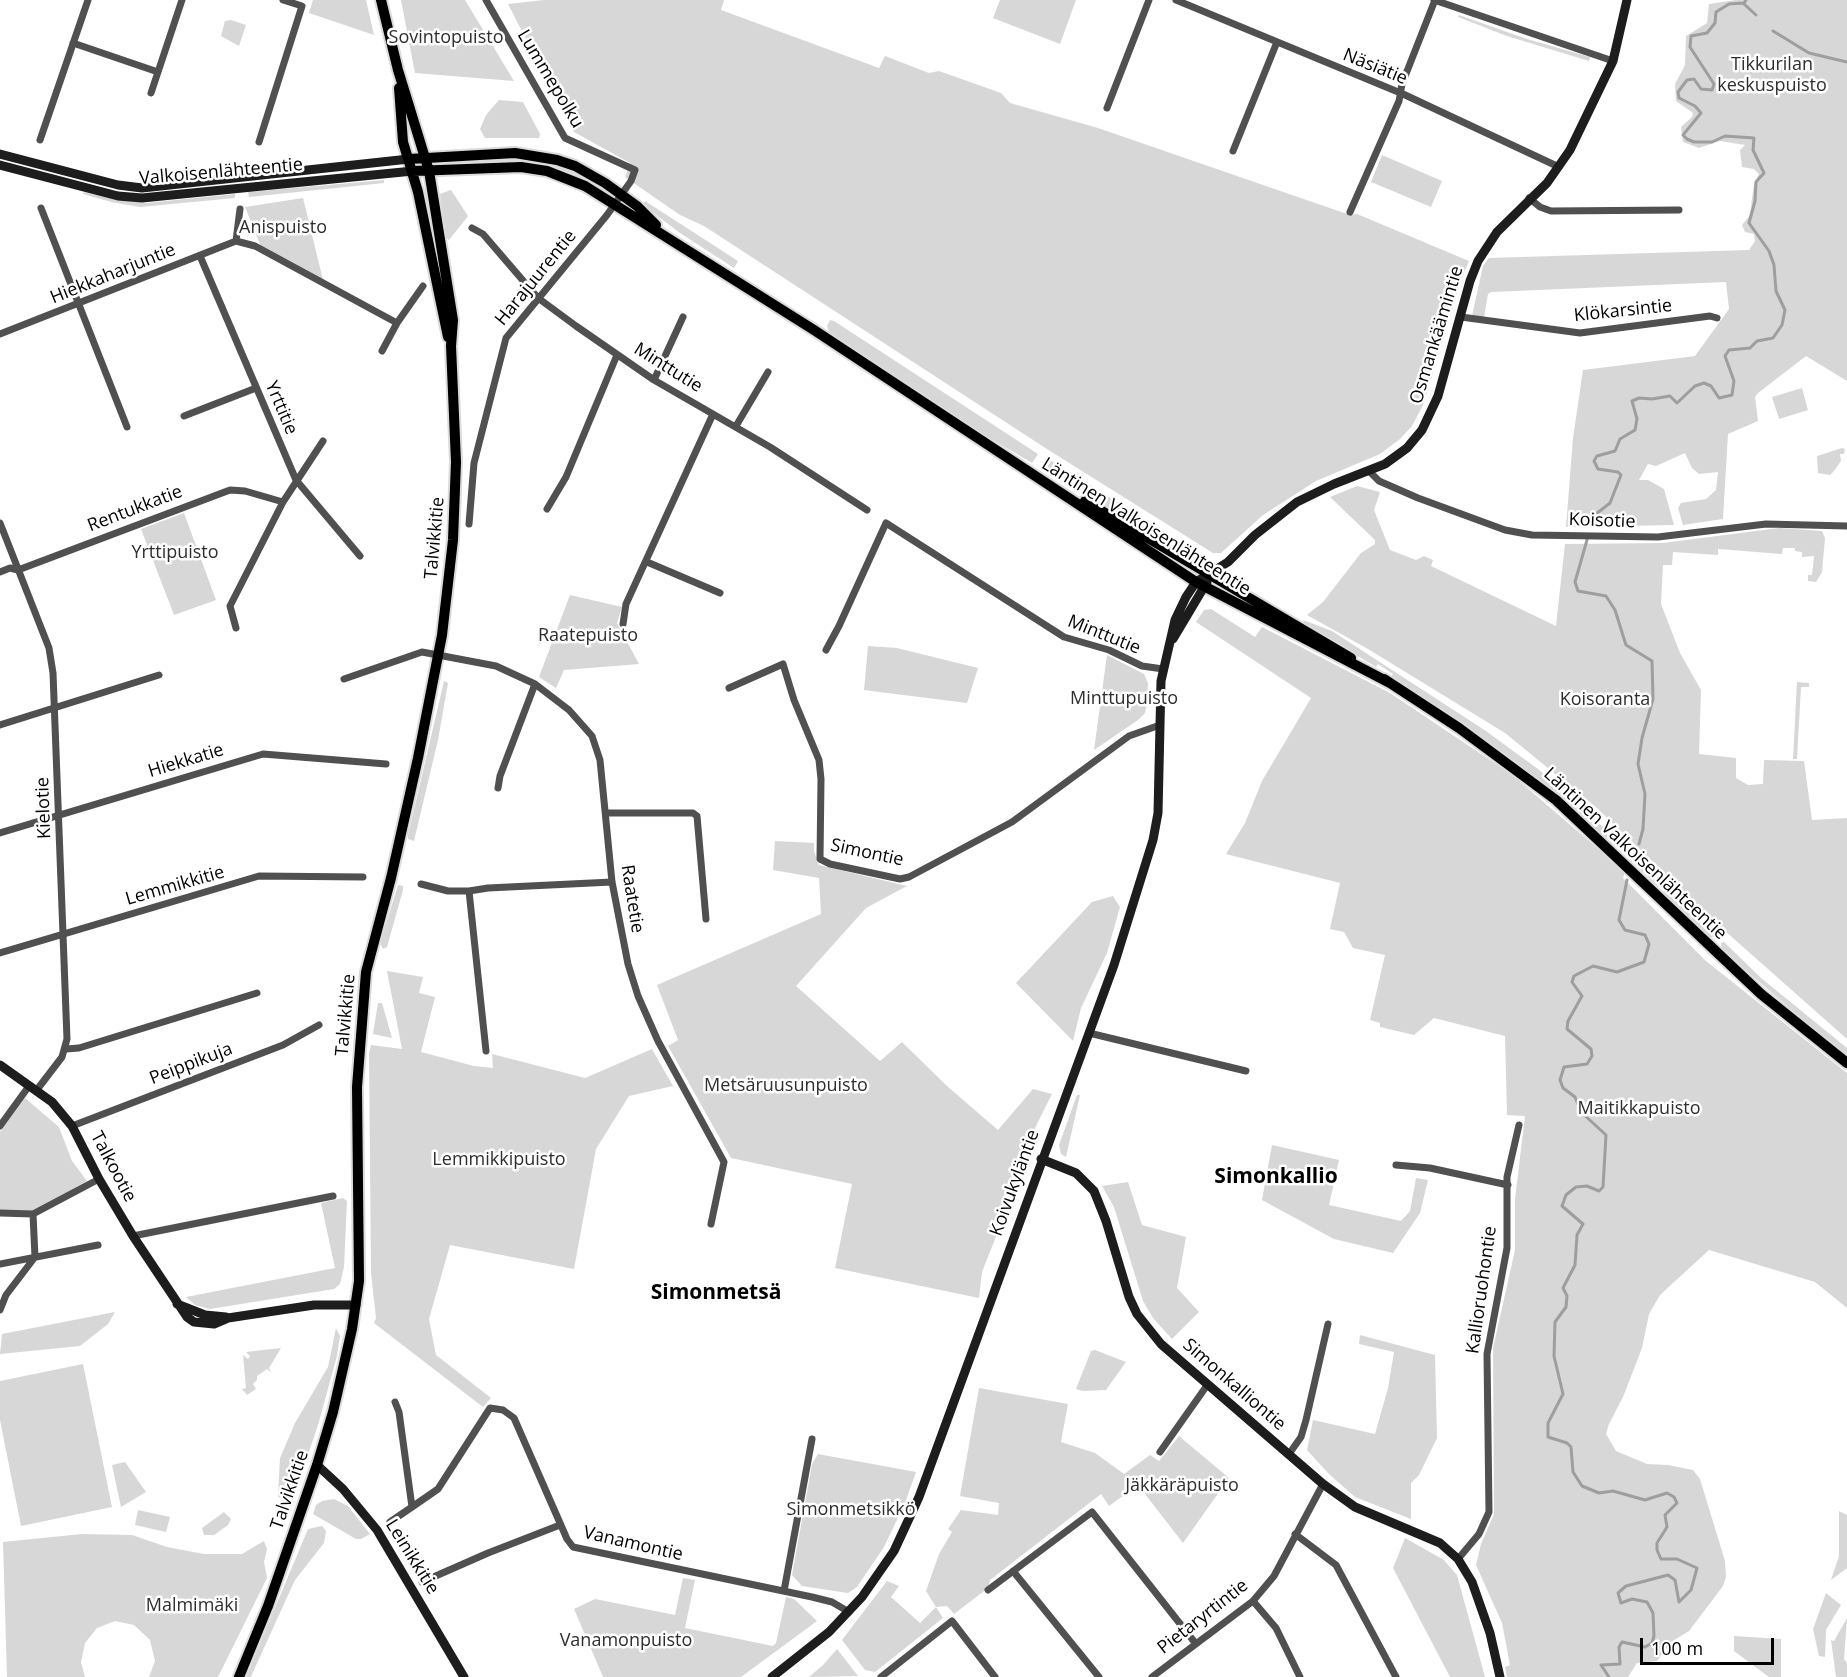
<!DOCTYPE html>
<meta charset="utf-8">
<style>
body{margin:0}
#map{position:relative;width:1847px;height:1677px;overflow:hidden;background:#fff;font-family:"Open Sans",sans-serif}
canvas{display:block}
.scale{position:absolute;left:1640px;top:1638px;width:134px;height:27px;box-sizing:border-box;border:3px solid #000;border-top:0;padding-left:8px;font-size:18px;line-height:21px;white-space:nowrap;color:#000;-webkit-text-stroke:4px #fff;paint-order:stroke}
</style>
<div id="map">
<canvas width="1847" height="1677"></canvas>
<div class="scale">100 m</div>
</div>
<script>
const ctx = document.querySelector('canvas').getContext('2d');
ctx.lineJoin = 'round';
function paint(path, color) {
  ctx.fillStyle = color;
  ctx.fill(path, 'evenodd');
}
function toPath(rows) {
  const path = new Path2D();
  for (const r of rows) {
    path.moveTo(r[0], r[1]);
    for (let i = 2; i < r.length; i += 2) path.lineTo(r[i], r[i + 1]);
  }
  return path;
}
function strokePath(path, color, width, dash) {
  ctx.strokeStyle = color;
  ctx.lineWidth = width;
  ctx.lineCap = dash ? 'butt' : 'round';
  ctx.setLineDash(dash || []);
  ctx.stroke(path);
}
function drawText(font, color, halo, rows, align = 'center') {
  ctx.font = font + ' "Open Sans",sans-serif';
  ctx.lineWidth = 5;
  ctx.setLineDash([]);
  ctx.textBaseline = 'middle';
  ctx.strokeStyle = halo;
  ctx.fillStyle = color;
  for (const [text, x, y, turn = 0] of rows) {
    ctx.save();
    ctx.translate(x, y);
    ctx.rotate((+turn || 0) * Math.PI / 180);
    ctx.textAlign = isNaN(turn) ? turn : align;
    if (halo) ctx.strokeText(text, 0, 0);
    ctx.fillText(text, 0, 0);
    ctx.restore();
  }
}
const green = toPath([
 [313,0,366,0,374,35,309,13],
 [401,0,465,0,514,81,415,73],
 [544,0,724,0,721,10,879,68,885,56,929,73,939,71,1001,93,1010,103,1098,128,1350,215,1357,214,1469,261,1461,280,1423,405,1412,426,1400,439,1380,454,1316,481,1263,515,1221,553,1213,553,1050,451,704,226,680,215,625,177,630,163,574,132,508,4],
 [1000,0,1076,0,1060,44,993,18],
 [1736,0,1847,0,1847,381,1806,356,1758,393,1755,397,1758,421,1728,434,1723,519,1683,525,1678,508,1681,503,1706,499,1716,490,1718,472,1699,474,1692,468,1685,453,1656,466,1648,464,1639,480,1648,480,1664,489,1674,525,1566,527,1573,438,1583,370,1695,356,1729,309,1726,282,1491,292,1488,294,1484,318,1472,316,1483,266,1489,258,1749,250,1755,241,1754,234,1745,232,1742,225,1750,215,1754,183,1759,174,1754,169,1742,167,1740,150,1745,145,1720,141,1699,148,1683,142,1681,127,1692,117,1693,113,1676,101,1675,84,1685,65,1686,36,1707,23,1709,4],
 [1459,15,1527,39,1590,57,1589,61,1507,36,1458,17],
 [231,20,246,25,239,46,221,36,225,21],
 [499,100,523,102,540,134,539,138,485,138,480,129,486,115],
 [1382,155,1442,181,1431,207,1371,182],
 [482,160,541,161,562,167,607,191,604,192,541,165,512,161,457,166,456,163],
 [384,180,384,183,249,197,248,192],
 [451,190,468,216,449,240,446,238,440,194],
 [84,192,117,200,146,203,235,194,235,198,140,207,111,202,83,194],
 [303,198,323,280,261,247,245,207],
 [645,201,738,261,734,268,680,233,643,205],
 [830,320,834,321,1038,454,1032,463,952,416,830,335,827,326],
 [1802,388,1808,410,1779,419,1772,397],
 [1842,448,1845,449,1844,454,1840,454,1841,461,1834,471,1830,475,1818,473,1817,456],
 [1050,460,1144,519,1139,527,1045,472,1044,469],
 [1357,486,1380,492,1374,510,1390,550,1416,560,1424,556,1433,560,1431,566,1556,626,1565,544,1663,543,1779,528,1822,531,1825,538,1822,572,1816,582,1808,581,1808,575,1812,575,1814,556,1802,557,1802,552,1795,551,1795,548,1783,548,1782,554,1718,549,1718,555,1673,552,1672,565,1663,565,1661,604,1680,653,1701,690,1699,754,1736,758,1736,778,1748,785,1763,784,1764,760,1804,761,1812,820,1847,818,1847,1039,1716,923,1597,808,1505,733,1368,649,1307,615,1323,602,1361,553,1375,544,1375,540,1330,497],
 [184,513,216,600,174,615,141,529],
 [570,595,622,607,617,623,639,664,564,670,556,688,539,677],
 [1211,609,1255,637,1262,627,1390,693,1511,774,1625,872,1623,878,1706,961,1847,1073,1847,1308,1815,1282,1709,1250,1660,1295,1649,1314,1642,1348,1623,1397,1609,1424,1606,1434,1616,1451,1647,1464,1668,1465,1693,1470,1700,1479,1725,1561,1726,1577,1723,1586,1689,1631,1671,1642,1657,1661,1637,1663,1628,1677,1507,1677,1505,1667,1510,1665,1502,1623,1476,1565,1481,1544,1494,1514,1493,1348,1515,1250,1515,1199,1525,1116,1507,1115,1505,1036,1434,1018,1414,1035,1380,1027,1380,1023,1370,1020,1385,955,1353,948,1344,932,1330,929,1340,883,1226,854,1245,823,1262,781,1311,698,1196,622,1204,610],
 [1303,620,1332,631,1486,731,1542,772,1663,881,1658,887,1620,850,1517,763,1391,677,1393,674,1378,664,1376,667,1304,624],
 [868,646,897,648,978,668,967,703,864,690],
 [1107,655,1144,674,1148,683,1147,703,1145,713,1138,720,1094,750],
 [444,681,448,683,438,740,414,841,408,839,408,835],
 [1797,682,1809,683,1809,687,1801,687,1797,759,1793,759],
 [775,841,814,843,814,851,819,865,907,886,866,908,796,986,880,1061,902,1042,947,1086,998,1130,1033,1089,1052,1094,1036,1126,1020,1176,982,1272,979,1298,835,1268,852,1184,731,1158,668,1046,678,1040,657,985,821,914,819,878,773,870],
 [398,885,403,886,403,890,387,947,383,949,380,943],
 [1667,886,1716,937,1708,937,1663,892],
 [1113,896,1120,907,1107,953,1081,1008,1073,1041,1016,983,1092,902],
 [1724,942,1761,978,1847,1048,1847,1057,1730,957,1722,949,1721,943],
 [387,971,423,977,419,993,435,997,421,1052,474,1066,493,1068,492,1054,585,1078,652,1049,673,1086,629,1096,596,1149,574,1269,450,1245,429,1319,436,1355,491,1398,483,1407,374,1323,376,1318,371,1273,369,1053,371,1045,402,1049],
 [378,1003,382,1003,392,1038,373,1034],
 [1077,1095,1080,1095,1066,1157,1061,1154,1059,1145],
 [25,1098,59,1127,72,1161,87,1181,34,1211,0,1211,0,1132],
 [1272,1145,1339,1160,1329,1205,1401,1221,1410,1211,1416,1178,1428,1180,1420,1213,1393,1253,1334,1239,1262,1200],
 [1128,1182,1142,1225,1186,1237,1177,1288,1199,1312,1172,1339,1153,1318,1143,1301,1114,1207,1102,1186],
 [343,1198,347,1201,344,1267,340,1284,334,1289,210,1309,195,1305,186,1297,335,1268,321,1203],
 [115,1312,108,1324,80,1346,0,1354,2,1334],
 [336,1328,340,1336,337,1356,318,1425,291,1504,283,1501,278,1496,280,1458,295,1423,328,1367],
 [1360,1335,1435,1355,1437,1438,1419,1475,1411,1483,1411,1519,1355,1497,1329,1474,1307,1450,1313,1420,1375,1434,1388,1388,1394,1352,1359,1344],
 [281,1348,269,1368,271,1372,267,1369,257,1376,257,1380,253,1384,256,1389,247,1395,242,1389,246,1388,243,1355,248,1359,250,1356,246,1352],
 [1095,1350,1126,1362,1106,1390,1083,1391,1076,1389,1091,1351],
 [83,1364,112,1507,21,1526,0,1420,0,1381],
 [979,1388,1068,1404,1061,1442,1095,1453,1124,1474,1150,1455,1159,1461,1179,1436,1229,1478,1183,1543,1138,1485,1109,1506,1101,1494,990,1580,988,1588,954,1614,947,1606,936,1607,943,1618,875,1672,865,1670,842,1640,887,1581,899,1586,891,1597,920,1623,936,1607,926,1591,939,1554,952,1532,948,1529,961,1510,998,1515,999,1503,960,1496],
 [818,1454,916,1472,905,1503,884,1547,857,1587,848,1593,802,1586,792,1575,812,1464],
 [125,1462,146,1492,121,1507,112,1465],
 [334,1499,348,1506,370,1534,361,1539,356,1539,313,1514,316,1505,322,1501],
 [138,1510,170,1517,166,1532,135,1525],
 [1839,1511,1847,1515,1847,1568,1831,1580,1839,1556],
 [224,1512,231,1519,228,1525,214,1535,204,1535,202,1528],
 [322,1526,326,1531,324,1543,295,1580,253,1672,251,1677,246,1677,308,1529],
 [82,1534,132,1535,167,1547,204,1554,242,1554,264,1541,267,1549,264,1562,267,1578,218,1677,149,1677,155,1661,150,1640,134,1625,115,1621,97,1628,85,1643,81,1662,85,1677,7,1677,3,1542],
 [1405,1538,1444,1560,1457,1575,1485,1677,1450,1677,1393,1568],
 [683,1578,695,1580,685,1628,773,1646,776,1643,786,1597,794,1599,817,1621,741,1677,603,1677,574,1609,595,1599,675,1615],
 [1826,1593,1841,1605,1826,1630,1825,1657,1819,1656,1813,1629],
 [1847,1618,1844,1659,1847,1663,1847,1677,1836,1677,1831,1640,1834,1641],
 [1734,1636,1781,1639,1781,1677,1769,1677,1734,1651],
 [837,1649,858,1676,809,1677,823,1665]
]);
const stream = toPath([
 [1744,4,1756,15],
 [1773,31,1809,53,1847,62],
 [1592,526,1596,514,1610,503,1621,475,1618,472,1598,469,1594,461,1597,456,1615,451,1620,439,1635,430,1637,419,1632,401,1639,398,1652,399,1670,396,1677,403,1695,386,1704,383,1711,386,1719,398,1732,395,1734,381,1725,356,1729,350,1750,348,1757,341,1773,338,1782,325,1785,310,1776,291,1774,265,1769,251,1749,223,1755,201,1756,182,1764,173,1753,150,1754,138,1725,136,1712,142,1694,142,1687,139,1683,135,1701,113,1695,106,1679,98,1678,92,1687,80,1694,79,1701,89,1712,90,1714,84,1690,47,1691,36,1707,33,1715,23,1716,12,1729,4,1744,3,1746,0],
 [1587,540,1575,582,1578,591,1606,596,1615,610,1626,645,1652,661,1653,699,1642,738,1638,764,1645,794,1643,829,1639,844],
 [1609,1677,1601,1665,1620,1664,1619,1647,1622,1642,1645,1647,1652,1643,1654,1636,1653,1613,1647,1602,1632,1599,1621,1603,1618,1593,1626,1586,1668,1575,1675,1580,1679,1602,1691,1590,1697,1568,1677,1559,1661,1559,1657,1550,1657,1543,1667,1527,1665,1515,1677,1503,1674,1497,1667,1493,1645,1500,1613,1491,1599,1493,1582,1486,1573,1472,1571,1447,1567,1443,1548,1437,1548,1423,1563,1394,1554,1356,1555,1322,1566,1307,1567,1296,1563,1288,1575,1265,1577,1235,1583,1224,1562,1206,1566,1195,1576,1187,1587,1186,1599,1191,1603,1187,1606,1135,1581,1112,1575,1097,1563,1088,1560,1080,1564,1067,1587,1064,1592,1056,1591,1049,1567,1029,1568,1021,1582,996,1572,982,1574,976,1593,966,1617,972,1644,962,1649,944,1645,935,1625,930,1619,920,1627,880]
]);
const street = toPath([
 [1176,0,1403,94,1559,167],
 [1434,0,1613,61],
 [73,43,158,72],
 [151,93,182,0],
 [1107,108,1149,0],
 [40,140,88,0],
 [259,142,302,6,283,0],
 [1233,151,1277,42],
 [1529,198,1540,207,1551,211,1679,210],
 [41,208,127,427],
 [1350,212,1399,101,1402,84,1435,0],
 [472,228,483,234,538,298,576,326,654,380,770,447,867,510],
 [236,241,255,246,397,323],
 [236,241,240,209],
 [200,256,296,480,360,556],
 [1461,317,1580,333,1710,316,1717,318],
 [0,334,236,241],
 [382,351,397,323,423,286],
 [654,380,683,317],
 [184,416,256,388],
 [736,426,768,372],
 [1369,471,1379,481,1418,498,1505,530,1532,535,1658,537,1766,524,1847,526],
 [547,509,566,477,617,355],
 [0,523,49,648,53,673,67,1039,62,1057,36,1091],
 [469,524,474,463,506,338,607,215,631,181,635,170,565,138,486,0],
 [647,562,720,593],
 [0,572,10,568,18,570,230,490,245,491,283,502],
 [623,624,626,604,713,414],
 [236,628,230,606,283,502,323,441],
 [826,650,839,626,886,523,1064,637,1109,650,1142,666,1163,669],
 [344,679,422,652,496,666,535,684,569,710,592,736,600,760,612,882,628,964,638,996,658,1041,724,1162,711,1224],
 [729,688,783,664,794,700,819,760,821,779,820,859,830,864,900,879,909,877,1012,822,1129,736,1160,725],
 [0,725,159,675],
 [498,788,500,776,535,684],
 [606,813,693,813,697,816,706,919],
 [0,833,263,754,386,764],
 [421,884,448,891,469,891,488,888,612,882],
 [469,891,486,1051],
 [0,953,259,876,363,877],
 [1089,1033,1246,1071],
 [66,1049,79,1048,257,993],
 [0,1126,29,1086],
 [72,1126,283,1045,319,1025],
 [1396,1165,1430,1168,1508,1185],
 [0,1213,33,1214],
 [133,1236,333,1196],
 [0,1264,98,1245],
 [0,1310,6,1295,35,1257,33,1214,99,1179],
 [395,1402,399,1412,412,1507,438,1489,490,1408,503,1410,514,1418,567,1539,573,1547,812,1597,832,1602,849,1612],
 [1160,1452,1208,1384],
 [1289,1454,1301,1437,1306,1420,1328,1324],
 [390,1522,412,1507],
 [1295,1534,1336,1565,1396,1677],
 [1458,1559,1479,1534,1489,1512,1487,1354,1507,1248,1507,1177,1519,1125],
 [1013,1571,1099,1677],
 [422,1582,488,1553,560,1525],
 [988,1590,1092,1512,1196,1644],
 [784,1591,812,1439],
 [1253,1601,1276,1628,1300,1677],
 [881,1677,952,1621,995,1677],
 [1152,1677,1253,1601,1274,1576,1323,1484]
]);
const secondary = toPath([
 [0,154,118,185,142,188,409,159],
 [0,165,118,196,142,198,413,171],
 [1173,639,1207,582],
 [0,1065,52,1102,72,1126,99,1179,133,1236,187,1317,194,1322,214,1324,228,1318,314,1305,356,1305],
 [1041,1159,1076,1173,1094,1191,1106,1221,1129,1297,1137,1314,1161,1344,1323,1484,1355,1507,1440,1543,1458,1559,1472,1582,1490,1633,1500,1677],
 [177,1304,205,1315,226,1317],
 [317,1465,343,1489,377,1530,464,1677],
 [772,1677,829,1632,862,1597,894,1551,919,1497,1114,965,1153,840,1158,813,1161,681,1175,620,1186,597,1196,582,1228,562,1255,535,1297,502,1334,484,1385,464,1407,448,1422,430,1438,396,1470,281,1478,261,1497,232,1547,183,1570,150,1613,61,1627,0]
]);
const primary = toPath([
 [399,88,403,142,418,192,448,337],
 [409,159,515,153,557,160,575,166,605,183,637,206,656,225],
 [413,171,521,167,547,171,585,186,814,330,1196,582,1390,683],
 [1085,501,1351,658],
 [1384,679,1459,728,1556,800,1761,994,1847,1063],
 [239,1677,268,1606,317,1465,333,1412,352,1329,359,1281,357,1087,366,972,391,878,418,758,442,635,453,540,456,462,451,346,453,320,429,171,398,70,381,0]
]);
const parkNames = [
 ["Sovintopuisto",446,38],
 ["Tikkurilan",1772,65],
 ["keskuspuisto",1772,86],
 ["Anispuisto",283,228],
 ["Yrttipuisto",175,553],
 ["Raatepuisto",588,636],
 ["Minttupuisto",1124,699],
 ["Koisoranta",1605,700],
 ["Metsäruusunpuisto",786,1086],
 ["Maitikkapuisto",1639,1109],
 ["Lemmikkipuisto",499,1160],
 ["Jäkkäräpuisto",1182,1486],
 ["Simonmetsikkö",851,1510],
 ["Malmimäki",192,1606],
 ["Vanamonpuisto",626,1641]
];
const streetNames = [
 ["Näsiätie",1375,67,22],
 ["Lummepolku",550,79,59],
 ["Valkoisenlähteentie",221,172,-5],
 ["Hiekkaharjuntie",113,274,-22],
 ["Harajuurentie",536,278,-51],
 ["Klökarsintie",1623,311,-6],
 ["Osmankäämintie",1437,335,-73],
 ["Minttutie",668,368,32],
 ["Yrttitie",281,408,67],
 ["Rentukkatie",135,509,-21],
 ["Koisotie",1602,521,2],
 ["Läntinen Valkoisenlähteentie",1146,527,32],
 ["Talvikkitie",435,538,-85],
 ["Minttutie",1104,635,22],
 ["Hiekkatie",186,761,-17],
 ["Kielotie",44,808,-92],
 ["Simontie",867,853,12],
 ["Läntinen Valkoisenlähteentie",1635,854,43],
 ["Lemmikkitie",175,886,-16],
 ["Raatetie",632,899,81],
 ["Talvikkitie",346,1015,-85],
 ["Peippikuja",191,1064,-21],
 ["Talkootie",113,1167,62],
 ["Koivukyläntie",1015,1183,-70],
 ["Kallioruohontie",1482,1290,-82],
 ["Simonkalliontie",1234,1385,41],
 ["Talvikkitie",290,1490,-71],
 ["Vanamontie",633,1544,13],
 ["Leinikkitie",412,1557,58],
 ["Pietaryrtintie",1203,1617,-38]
];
const quarterNames = [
 ["Simonkallio",1276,1177],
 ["Simonmetsä",716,1293]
];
paint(green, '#d7d7d7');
strokePath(stream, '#9e9e9e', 3);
strokePath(primary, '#dbdbdb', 14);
strokePath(street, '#505050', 7);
strokePath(secondary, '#1d1d1d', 9);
strokePath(primary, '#000', 10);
drawText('18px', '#2e2e2e', '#fff', parkNames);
drawText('18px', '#000', '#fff', streetNames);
drawText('bold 21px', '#000', '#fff', quarterNames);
</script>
